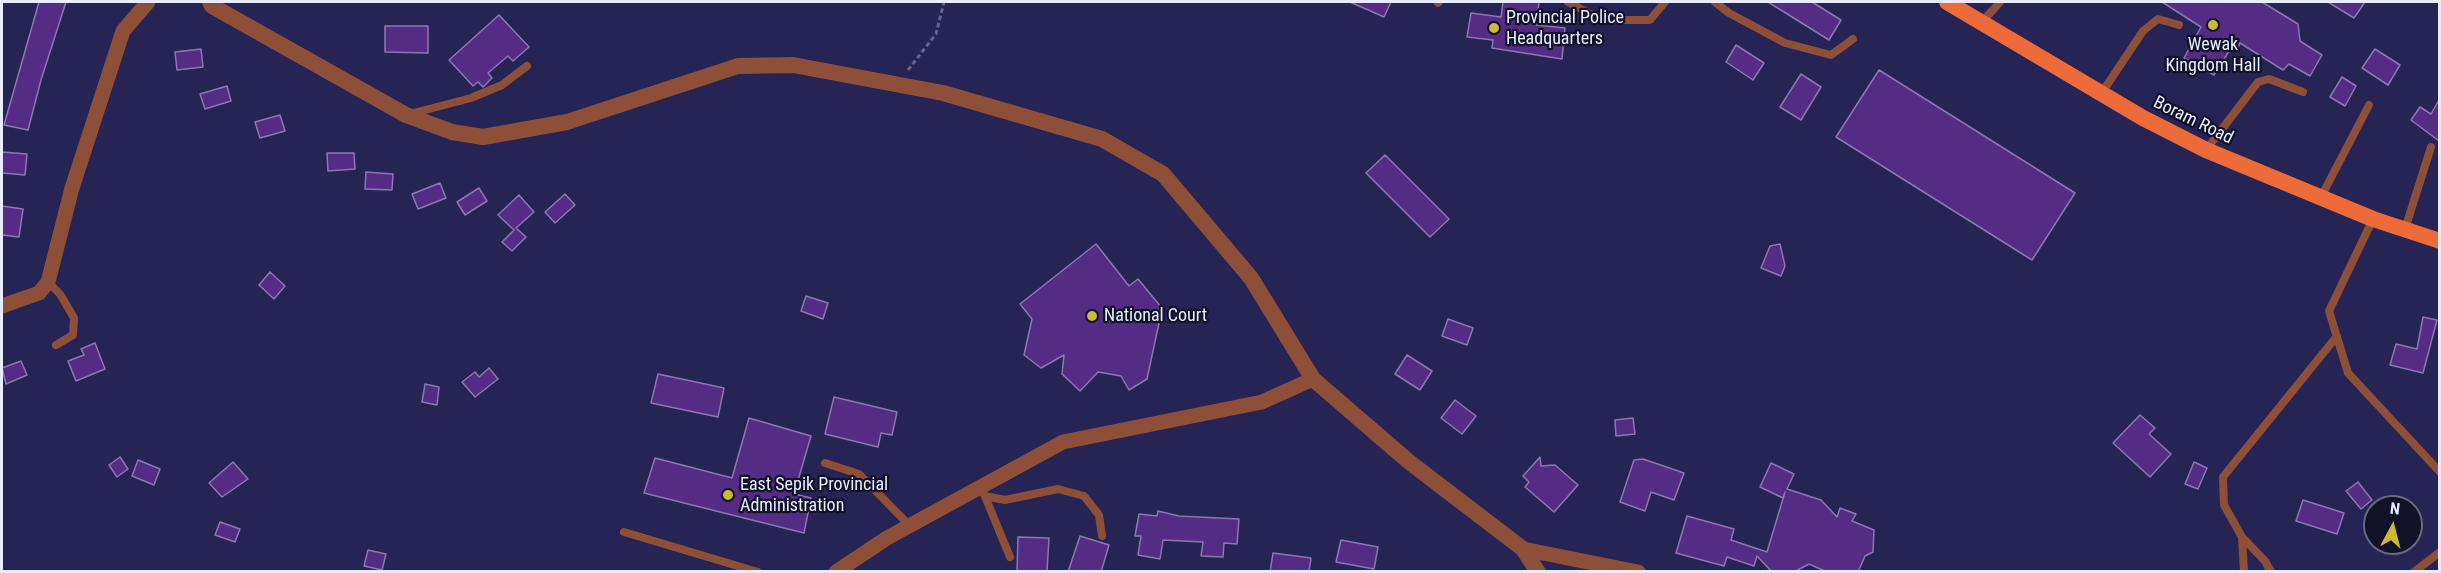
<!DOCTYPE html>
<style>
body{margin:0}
#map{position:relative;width:2441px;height:573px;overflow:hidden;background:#252455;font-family:"Roboto Condensed",sans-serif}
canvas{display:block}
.frame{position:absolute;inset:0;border:3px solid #e9ecff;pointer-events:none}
.north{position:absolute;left:2363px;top:495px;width:60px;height:60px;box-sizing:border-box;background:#111127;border:2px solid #67697d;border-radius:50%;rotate:7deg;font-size:16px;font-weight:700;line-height:24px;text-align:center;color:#e9ecff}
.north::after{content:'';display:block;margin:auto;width:21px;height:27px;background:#ccb938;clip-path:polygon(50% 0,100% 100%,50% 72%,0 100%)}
</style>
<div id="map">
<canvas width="2441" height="573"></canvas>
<div class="frame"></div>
<div class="north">N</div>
</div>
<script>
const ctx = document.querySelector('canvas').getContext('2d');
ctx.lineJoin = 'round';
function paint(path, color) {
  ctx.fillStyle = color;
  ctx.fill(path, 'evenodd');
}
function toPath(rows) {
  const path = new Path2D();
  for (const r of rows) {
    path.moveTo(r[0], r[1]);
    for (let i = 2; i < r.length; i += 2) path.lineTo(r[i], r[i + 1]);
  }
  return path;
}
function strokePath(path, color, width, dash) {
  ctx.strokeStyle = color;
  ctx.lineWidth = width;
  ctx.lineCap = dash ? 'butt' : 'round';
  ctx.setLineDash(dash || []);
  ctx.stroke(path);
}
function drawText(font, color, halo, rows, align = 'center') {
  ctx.font = font + ' "Roboto Condensed",sans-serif';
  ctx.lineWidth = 4.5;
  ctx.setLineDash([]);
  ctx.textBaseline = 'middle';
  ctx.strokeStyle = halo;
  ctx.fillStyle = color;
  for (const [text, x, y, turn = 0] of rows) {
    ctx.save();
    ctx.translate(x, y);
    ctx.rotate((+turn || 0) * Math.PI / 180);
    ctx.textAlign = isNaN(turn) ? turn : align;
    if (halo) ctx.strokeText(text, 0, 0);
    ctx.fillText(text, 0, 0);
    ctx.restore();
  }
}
const building = toPath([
 [39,2,66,2,41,80,28,130,4,125,39,2],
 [1350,2,1391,2,1384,17,1350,2],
 [1503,2,1539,2,1536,25,1565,28,1562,59,1492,48,1493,40,1467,37,1471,13,1501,17,1503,2],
 [1768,2,1812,2,1841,20,1829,40,1768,2],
 [2162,2,2262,2,2298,24,2300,41,2322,55,2310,76,2289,64,2283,70,2240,43,2237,51,2231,48,2214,75,2184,58,2201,27,2162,2],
 [2328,2,2365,2,2354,18,2328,2],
 [499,15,529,47,513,61,508,56,488,73,492,78,483,87,478,82,473,86,449,60,499,15],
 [385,26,428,26,428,53,385,52,385,26],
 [1736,45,1764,63,1753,80,1726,62,1736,45],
 [201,49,203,67,177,70,175,52,201,49],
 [2375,49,2400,65,2388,85,2362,68,2375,49],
 [1879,70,2075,193,2032,260,1836,137,1879,70],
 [1801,74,1821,87,1801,120,1780,107,1801,74],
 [2342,77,2356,86,2345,106,2330,97,2342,77],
 [227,86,231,101,205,109,200,94,227,86],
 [2439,100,2439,141,2411,120,2420,107,2431,114,2439,100],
 [280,115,285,131,260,138,255,122,280,115],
 [2,152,27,154,25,175,2,173,2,152],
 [327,153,354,153,355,169,328,171,327,153],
 [1385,155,1449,219,1430,237,1366,173,1385,155],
 [366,172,393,174,392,190,365,189,366,172],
 [440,183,446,198,418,209,412,194,440,183],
 [479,188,487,201,465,215,457,202,479,188],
 [565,194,575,205,555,223,545,212,565,194],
 [519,195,534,212,516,228,526,237,512,251,502,242,514,230,498,215,519,195],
 [2,206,23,209,19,237,2,235,2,206],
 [1096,244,1129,286,1138,279,1161,307,1152,314,1159,323,1147,379,1129,390,1121,376,1098,372,1080,391,1062,374,1064,355,1041,368,1024,355,1032,319,1020,304,1096,244],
 [1780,244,1785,266,1781,276,1761,268,1770,246,1780,244],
 [270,272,285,286,274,299,259,285,270,272],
 [806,296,828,303,823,319,801,311,806,296],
 [2423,317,2437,320,2423,373,2390,365,2396,344,2417,349,2423,317],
 [1448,319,1473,328,1467,345,1442,336,1448,319],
 [95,343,105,369,76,381,68,361,84,355,81,349,95,343],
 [1407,355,1432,371,1420,390,1395,374,1407,355],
 [21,361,27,375,6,384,2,368,21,361],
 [489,368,498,379,475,397,462,382,475,372,479,377,489,368],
 [658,374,724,388,718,417,651,403,658,374],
 [425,384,439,387,437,405,422,402,425,384],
 [834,397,897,412,892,435,881,433,878,447,825,434,834,397],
 [1455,400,1476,416,1462,434,1441,418,1455,400],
 [2140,415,2155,428,2149,434,2171,454,2150,477,2113,443,2140,415],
 [749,418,811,436,794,494,811,498,804,533,644,493,655,458,732,478,749,418],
 [1633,418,1635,434,1616,436,1615,420,1633,418],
 [120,457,128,469,117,477,109,465,120,457],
 [1540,457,1541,466,1555,465,1578,485,1554,512,1525,487,1529,482,1523,476,1540,457],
 [1643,459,1684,473,1674,500,1651,492,1645,511,1620,502,1634,460,1643,459],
 [138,460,160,469,154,485,132,476,138,460],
 [233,462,248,479,222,497,209,483,233,462],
 [2194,462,2207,468,2198,489,2185,484,2194,462],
 [1771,463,1794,474,1787,489,1821,500,1837,517,1840,508,1856,514,1852,521,1874,530,1873,552,1865,556,1858,572,1827,572,1809,564,1794,572,1772,572,1757,556,1754,566,1727,557,1724,566,1676,553,1687,516,1734,529,1731,540,1767,552,1785,492,1783,498,1760,487,1771,463],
 [2358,482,2372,500,2361,509,2346,491,2358,482],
 [2303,500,2344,513,2337,534,2296,521,2303,500],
 [1158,511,1179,516,1239,519,1237,544,1224,543,1223,557,1201,556,1203,542,1163,540,1160,559,1138,555,1141,536,1135,536,1139,514,1157,516,1158,511],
 [220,522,240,529,235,542,215,535,220,522],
 [1080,536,1109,545,1101,572,1068,572,1080,536],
 [1018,537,1049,538,1047,572,1017,572,1018,537],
 [1341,540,1378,547,1374,569,1336,562,1341,540],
 [368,550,386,554,382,570,364,566,368,550],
 [1273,553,1311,558,1309,572,1270,572,1273,553]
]);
const path = toPath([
 [908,70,936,34,944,2]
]);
const service = toPath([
 [1568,2,1602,20,1650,20,1665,2],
 [1715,2,1729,13,1785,43,1831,55,1853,39],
 [1438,3,1439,2],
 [1982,22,2000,2],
 [2101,94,2143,31,2158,19,2179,25],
 [410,114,471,98,502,85,527,66],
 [2206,150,2258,82,2269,79,2303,92],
 [2321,197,2369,105],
 [2373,219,2329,311,2348,373,2440,472],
 [2405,229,2431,147],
 [48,282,60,294,74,318,73,335,56,345],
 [825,463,859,474,910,526],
 [984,494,1010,557],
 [985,496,1005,500,1058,489,1084,496,1099,515,1102,536],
 [624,532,758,572],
 [2242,537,2265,561,2271,572],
 [2244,572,2242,537,2224,505,2223,477,2337,336],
 [2414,572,2440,552]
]);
const minor = toPath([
 [2,306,39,293,48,282,72,188,123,31,148,2],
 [1523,549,1638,572],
 [836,572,887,538,1063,442,1262,402,1313,379]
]);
const tertiary = toPath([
 [210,2,212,6,406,115,452,132,483,137,567,122,738,66,793,65,943,93,1102,139,1163,174,1251,278,1313,379,1408,461,1523,549,1538,572]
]);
const primary = toPath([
 [1947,2,2143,118,2206,150,2373,219,2440,241]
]);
const markers = [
 [2213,25,6,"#ccb938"],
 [1494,28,6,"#ccb938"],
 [1092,316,6,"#ccb938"],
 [728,495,6,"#ccb938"]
];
const poiNames = [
 ["Provincial Police",1506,18],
 ["Headquarters",1506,39],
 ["Wewak",2213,45,"center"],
 ["Kingdom Hall",2213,66,"center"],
 ["National Court",1104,316],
 ["East Sepik Provincial",740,485],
 ["Administration",740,506]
];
const streetNames = [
 ["Boram Road",2193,121,26]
];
paint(building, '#542c84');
strokePath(building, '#8c78b0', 1.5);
strokePath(path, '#64648b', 3, [4.5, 3]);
strokePath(service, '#8d4f38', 8);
strokePath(minor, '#8d4f38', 15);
strokePath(tertiary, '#8d4f38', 16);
strokePath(primary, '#ec6b39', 16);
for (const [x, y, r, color] of markers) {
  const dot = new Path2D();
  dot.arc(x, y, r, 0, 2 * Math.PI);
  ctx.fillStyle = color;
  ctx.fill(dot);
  strokePath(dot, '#111127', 2);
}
drawText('18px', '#e9ecff', '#111127', poiNames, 'left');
drawText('18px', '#e9ecff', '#111127', streetNames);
</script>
